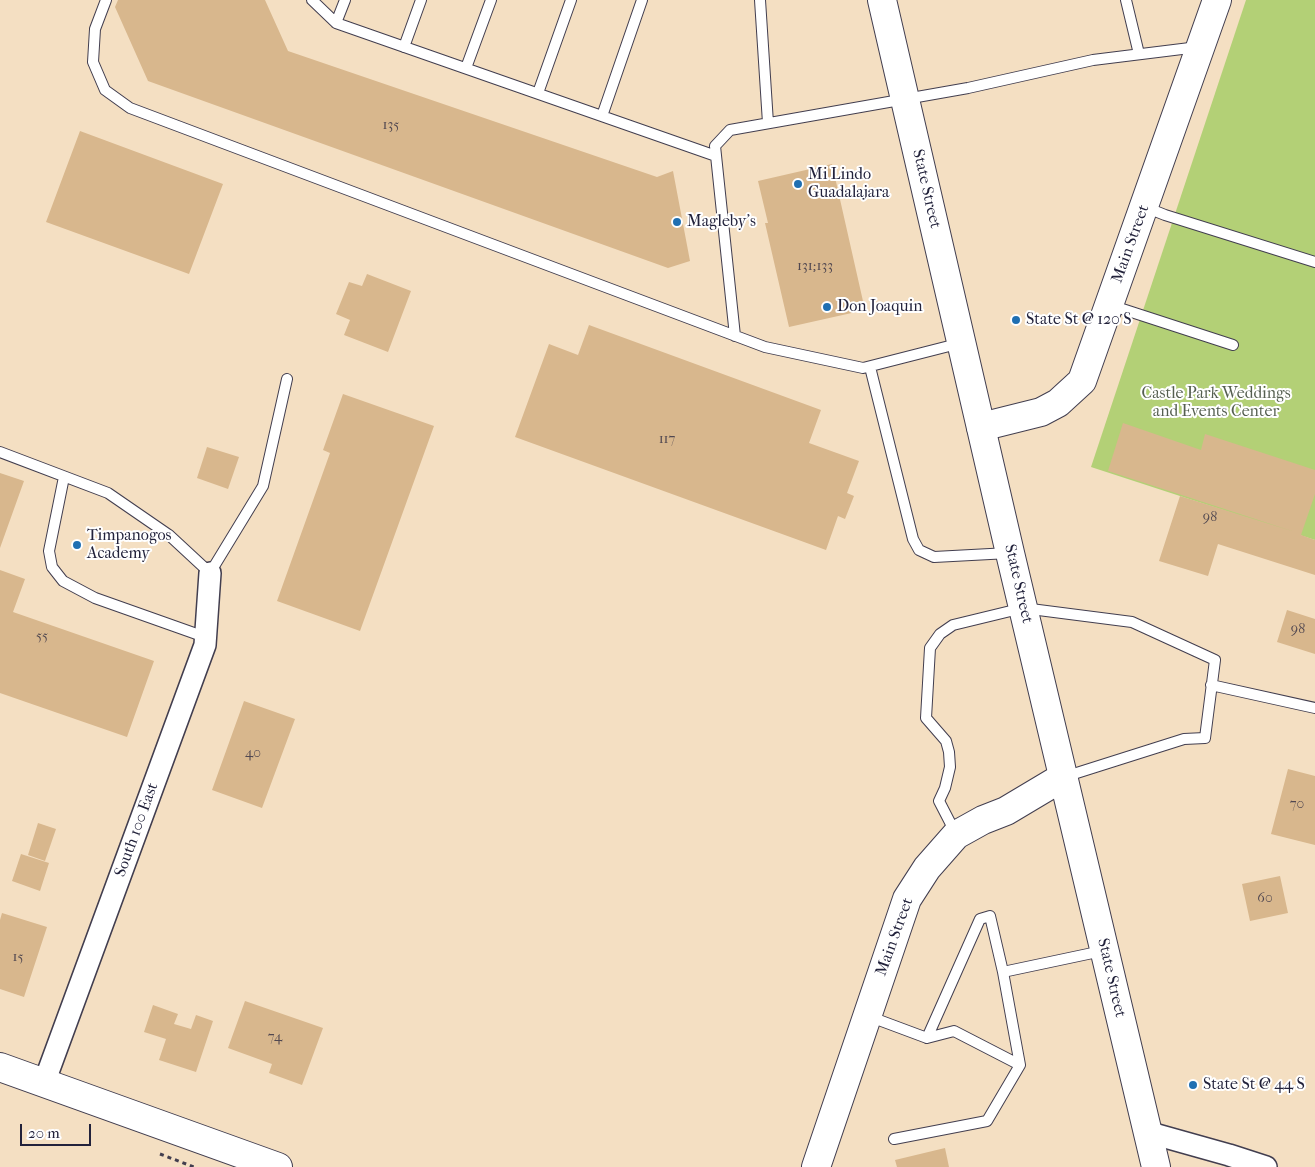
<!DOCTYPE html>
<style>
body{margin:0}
#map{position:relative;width:1315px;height:1167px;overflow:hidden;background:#f4dfc2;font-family:"IM FELL French Canon",serif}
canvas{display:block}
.scale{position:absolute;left:20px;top:1124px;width:71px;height:22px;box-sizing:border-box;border:2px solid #22223b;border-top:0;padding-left:6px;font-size:15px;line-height:18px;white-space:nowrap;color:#22223b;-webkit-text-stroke:4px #fff;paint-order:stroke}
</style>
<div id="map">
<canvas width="1315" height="1167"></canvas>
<div class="scale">20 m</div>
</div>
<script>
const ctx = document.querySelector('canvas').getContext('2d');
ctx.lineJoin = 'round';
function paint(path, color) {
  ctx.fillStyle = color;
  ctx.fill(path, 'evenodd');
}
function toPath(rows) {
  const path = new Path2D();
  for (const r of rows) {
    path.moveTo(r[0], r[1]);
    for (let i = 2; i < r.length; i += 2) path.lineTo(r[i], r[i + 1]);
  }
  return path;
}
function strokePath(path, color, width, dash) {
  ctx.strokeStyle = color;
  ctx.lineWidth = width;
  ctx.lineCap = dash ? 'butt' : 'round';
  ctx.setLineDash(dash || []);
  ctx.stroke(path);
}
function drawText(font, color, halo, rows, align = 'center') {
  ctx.font = font + ' "IM FELL French Canon",serif';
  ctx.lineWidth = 4;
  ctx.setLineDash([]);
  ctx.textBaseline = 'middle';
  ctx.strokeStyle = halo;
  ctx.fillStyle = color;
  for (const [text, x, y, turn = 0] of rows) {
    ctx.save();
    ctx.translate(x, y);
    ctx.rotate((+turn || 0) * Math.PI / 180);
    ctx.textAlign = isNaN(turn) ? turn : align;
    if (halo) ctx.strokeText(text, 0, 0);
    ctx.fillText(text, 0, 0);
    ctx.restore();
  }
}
const green = toPath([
 [1246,0,1315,0,1315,540,1091,467]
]);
const building = toPath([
 [118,0,265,0,288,51,657,177,673,171,690,261,668,268,148,81,115,7],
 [80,131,223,184,189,274,46,222],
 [832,164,865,310,789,327,765,223,768,223,758,181],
 [367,274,411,291,388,352,344,335,350,320,336,314,349,282,362,286],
 [589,325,821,410,809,443,859,461,847,493,854,496,845,519,838,516,826,550,515,437,549,344,578,355],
 [343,394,434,426,360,631,277,601,330,453,323,450],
 [1123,423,1201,450,1205,434,1315,470,1315,494,1301,535,1315,540,1315,575,1218,544,1208,576,1159,561,1180,496,1295,532,1108,471],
 [207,447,239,457,228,489,197,478],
 [0,473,24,481,0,548],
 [0,570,25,579,13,612,154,661,127,737,0,693],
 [1287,610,1315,619,1315,654,1277,642],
 [244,701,295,719,262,808,212,790],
 [1288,769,1315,776,1315,845,1271,834],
 [38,823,56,829,45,861,28,855],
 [21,854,49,863,40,891,12,881],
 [1280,876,1288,913,1250,921,1242,884],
 [2,913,47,927,24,997,0,989,0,920],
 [245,1001,323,1028,302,1085,269,1073,272,1064,228,1048],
 [153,1005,178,1014,174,1024,191,1029,196,1015,213,1021,196,1072,159,1060,166,1039,144,1032],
 [945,1148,949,1167,897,1167,895,1160]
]);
const path = toPath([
 [160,1154,194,1167]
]);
const lane = toPath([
 [106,0,95,29,93,62,105,90,130,108,765,347,863,368,961,343],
 [312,0,336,23,716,156],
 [760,0,768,123],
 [1126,0,1139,54],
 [336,23,345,0],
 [404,47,421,0],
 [466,68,491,0],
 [538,93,571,0],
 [602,116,642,0],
 [1145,207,1165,215,1315,262],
 [1110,305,1233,345],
 [735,336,715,146,730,130,968,88,1093,60,1198,47],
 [870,367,913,539,919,550,934,557,1009,553],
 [0,452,108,493,169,535,210,573,263,486,287,379],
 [64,477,49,551,52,567,63,581,95,598,205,637],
 [1211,685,1315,708],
 [956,834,939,801,945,788,950,767,949,752,946,741,926,718,930,648,940,634,953,625,1023,608,1132,622,1215,660,1205,738,1184,739,1064,777],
 [868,1016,927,1038,980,919,990,916,1003,972,1102,951],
 [927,1038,954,1031,1020,1065],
 [894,1139,987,1121,1020,1065,1003,972]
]);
const street = toPath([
 [44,1083,205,645,210,573],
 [1147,1132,1229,1155,1266,1167]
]);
const secondary = toPath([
 [981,427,1041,412,1058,403,1082,381,1217,0],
 [0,1067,278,1167],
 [816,1167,907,899,927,868,956,835,983,820,1006,811,1063,777]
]);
const primary = toPath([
 [882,0,1010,553,1156,1167]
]);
const markers = [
 [798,184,5,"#1f6fb2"],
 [677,222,5,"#1f6fb2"],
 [827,307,5,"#1f6fb2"],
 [1016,320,5,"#1f6fb2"],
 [77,545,5,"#1f6fb2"],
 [1193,1085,5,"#1f6fb2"]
];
const numberNames = [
 ["135",391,126],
 ["131;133",815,267],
 ["117",667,440],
 ["98",1210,518],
 ["98",1298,630],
 ["55",42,637],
 ["40",253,754],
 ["70",1297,805],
 ["60",1265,899],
 ["15",18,958],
 ["74",275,1038]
];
const poiNames = [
 ["Mi Lindo",808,175],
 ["Guadalajara",808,193],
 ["Magleby's",687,222],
 ["Don Joaquin",837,307],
 ["State St @ 120 S",1026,320],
 ["Timpanogos",87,536],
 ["Academy",87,554],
 ["State St @ 44 S",1203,1085]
];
const streetNames = [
 ["State Street",926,189,77],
 ["Main Street",1131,244,-70],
 ["State Street",1018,584,77],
 ["South 100 East",137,830,-70],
 ["Main Street",895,937,-70],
 ["State Street",1111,978,77]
];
const parkNames = [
 ["Castle Park Weddings",1216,394],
 ["and Events Center",1216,412]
];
paint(green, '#b3d076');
paint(building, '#d8b78d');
strokePath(lane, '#423e4f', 12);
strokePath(street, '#423e4f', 24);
strokePath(secondary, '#423e4f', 30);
strokePath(primary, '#423e4f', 30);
strokePath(path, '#423e4f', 3, [4, 4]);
strokePath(lane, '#fff', 10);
strokePath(street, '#fff', 21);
strokePath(secondary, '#fff', 28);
strokePath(primary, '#fff', 28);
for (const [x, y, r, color] of markers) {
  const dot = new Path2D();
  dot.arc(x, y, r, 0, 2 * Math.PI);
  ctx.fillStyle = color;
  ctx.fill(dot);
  strokePath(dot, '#fff', 2);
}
drawText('14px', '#504750', null, numberNames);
drawText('16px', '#22223b', '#fff', poiNames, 'left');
drawText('16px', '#22223b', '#fff', streetNames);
drawText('16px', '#555f50', '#fff', parkNames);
</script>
